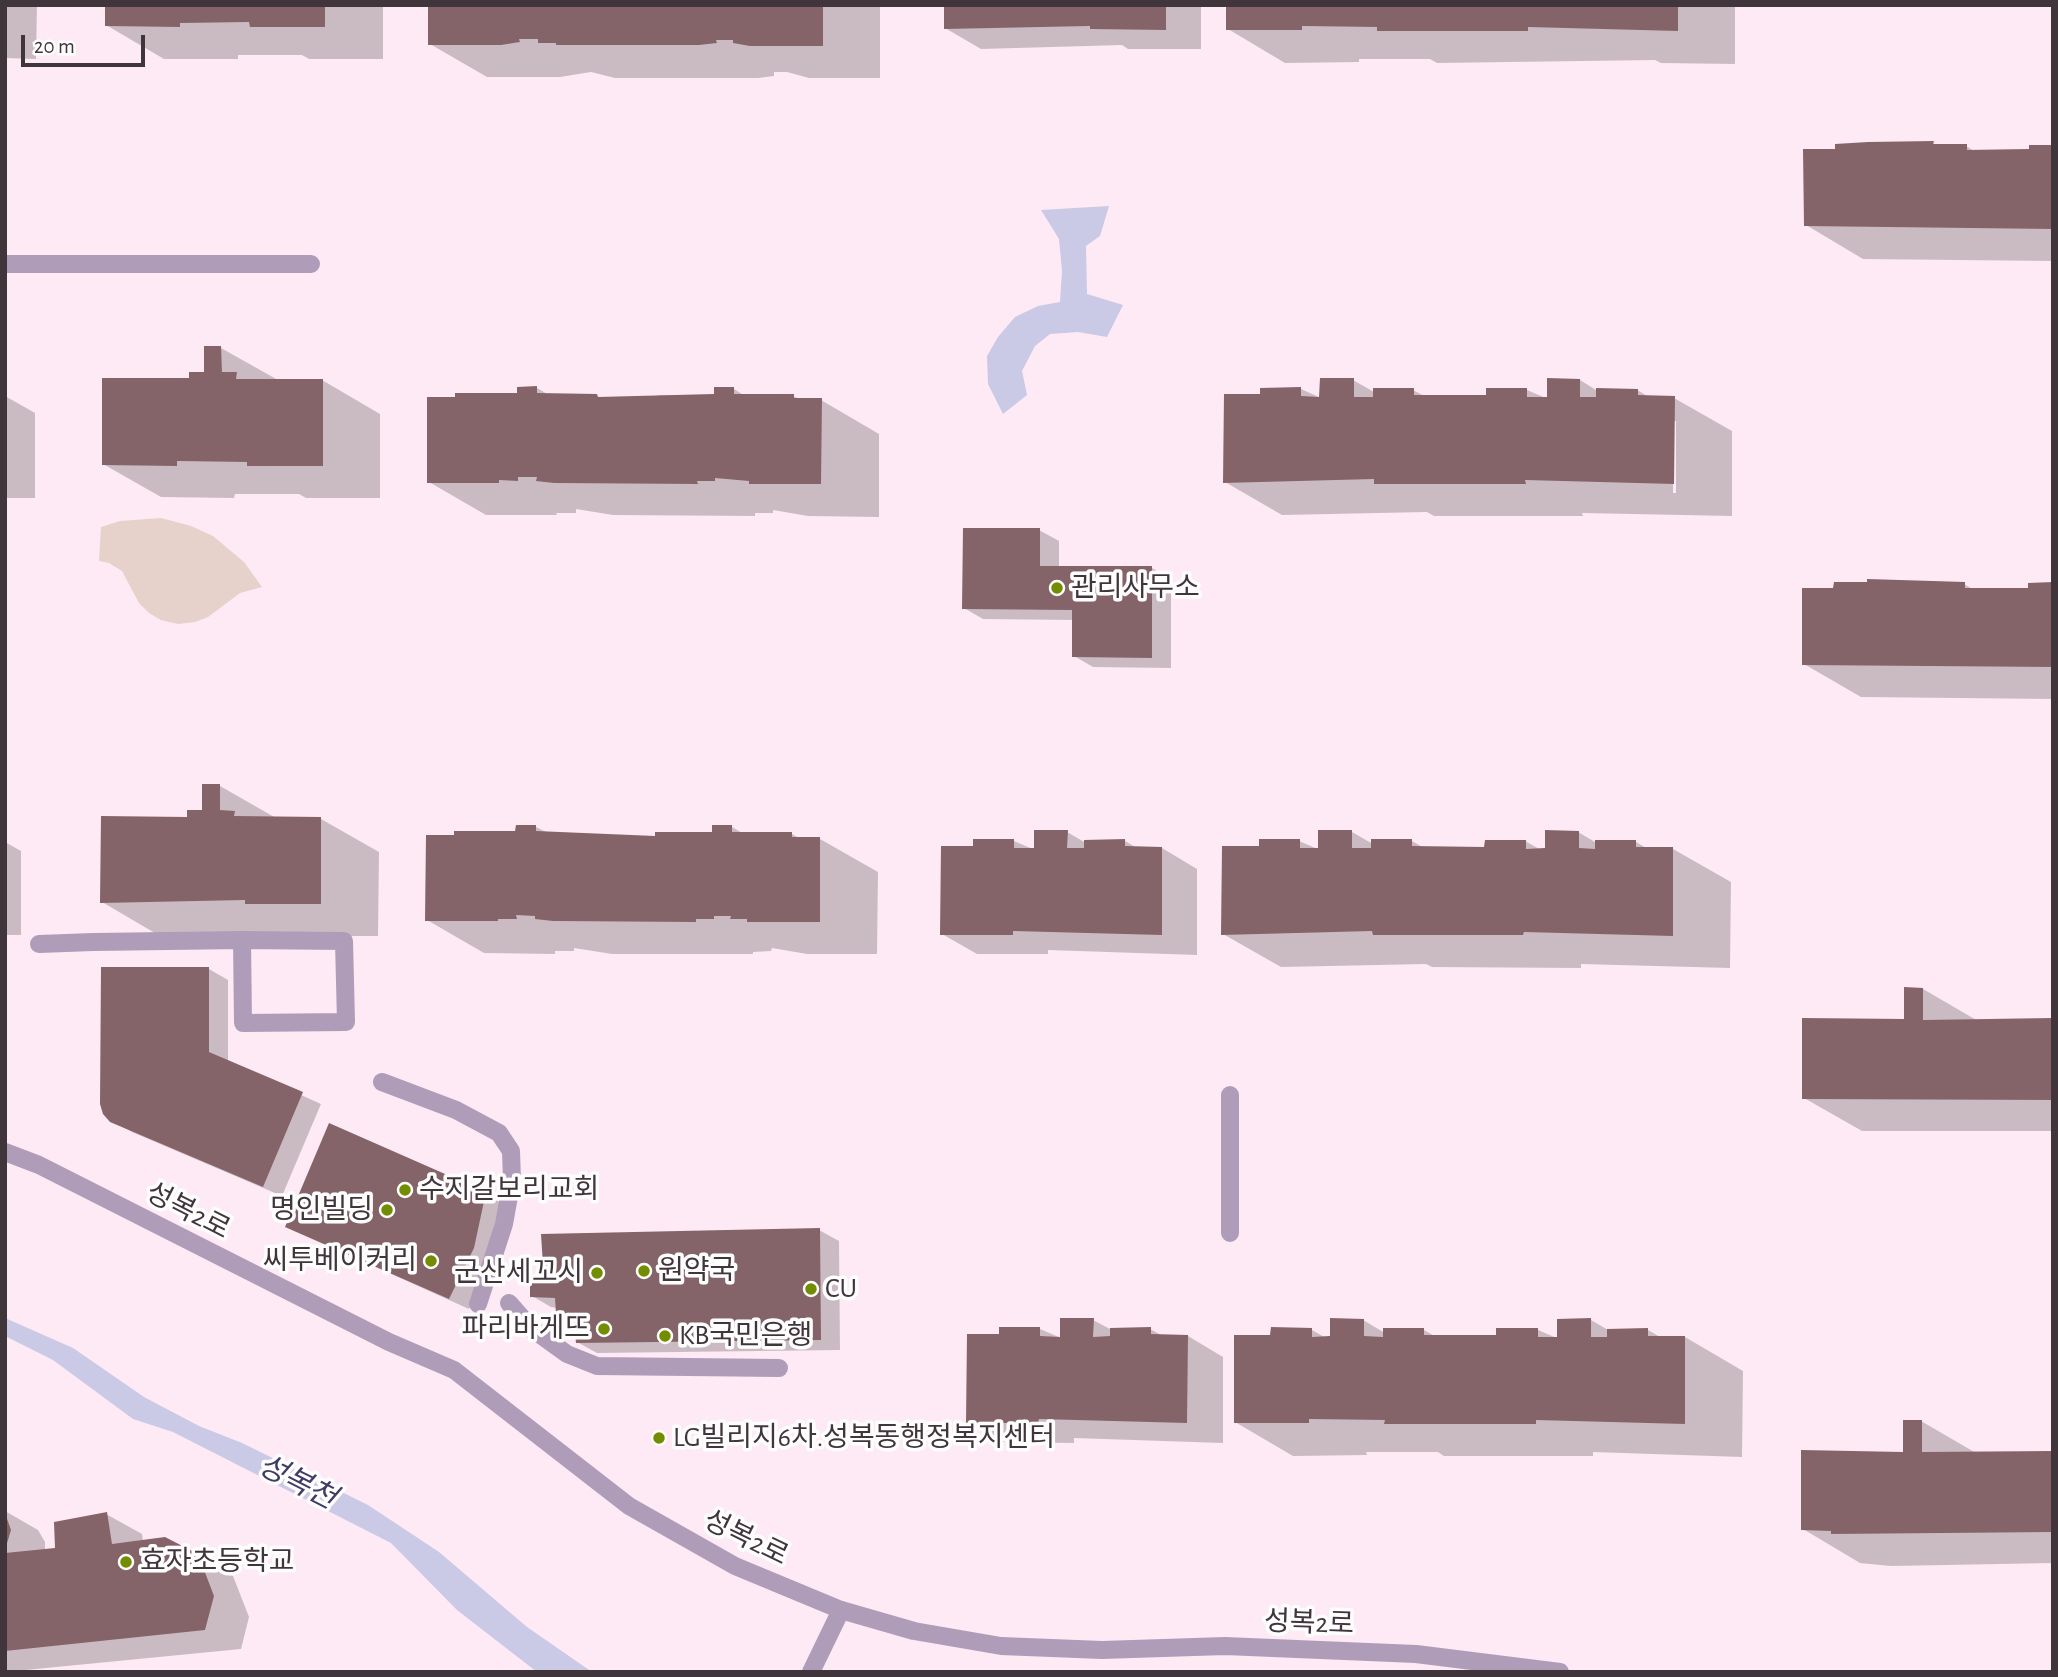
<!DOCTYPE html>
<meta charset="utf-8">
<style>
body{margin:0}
#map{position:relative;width:2058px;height:1677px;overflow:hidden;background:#fdeaf4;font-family:"Alegreya Sans",sans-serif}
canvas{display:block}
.frame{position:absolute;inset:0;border:7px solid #41353c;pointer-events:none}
.scale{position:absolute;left:21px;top:35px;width:124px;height:32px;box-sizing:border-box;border:4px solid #41353c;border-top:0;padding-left:9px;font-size:21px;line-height:24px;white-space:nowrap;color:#41353c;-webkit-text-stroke:5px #fdfdfd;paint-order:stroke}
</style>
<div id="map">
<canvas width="2058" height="1677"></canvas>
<div class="frame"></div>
<div class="scale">20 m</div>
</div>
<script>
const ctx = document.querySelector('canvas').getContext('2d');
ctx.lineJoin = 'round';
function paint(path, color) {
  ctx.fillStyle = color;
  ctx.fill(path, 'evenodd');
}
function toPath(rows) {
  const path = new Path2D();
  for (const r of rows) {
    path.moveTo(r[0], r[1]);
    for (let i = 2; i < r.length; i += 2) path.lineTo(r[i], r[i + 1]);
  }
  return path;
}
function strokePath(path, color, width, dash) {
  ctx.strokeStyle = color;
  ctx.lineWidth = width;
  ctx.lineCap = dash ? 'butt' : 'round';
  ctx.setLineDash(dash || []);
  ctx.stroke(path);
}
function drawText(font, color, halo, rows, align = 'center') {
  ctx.font = font + ' "Alegreya Sans","Noto Sans KR",sans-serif';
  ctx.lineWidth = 7;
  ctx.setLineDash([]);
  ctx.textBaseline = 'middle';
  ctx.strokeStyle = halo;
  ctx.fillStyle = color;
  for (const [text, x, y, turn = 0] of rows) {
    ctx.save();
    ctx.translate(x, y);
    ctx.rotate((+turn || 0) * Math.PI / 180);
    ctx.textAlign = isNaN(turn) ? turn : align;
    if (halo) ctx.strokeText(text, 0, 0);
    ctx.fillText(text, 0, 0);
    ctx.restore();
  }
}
const green = toPath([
 [161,518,191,526,213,536,244,562,262,587,240,593,208,617,195,622,178,624,161,620,149,613,139,603,122,571,109,563,99,561,101,527,120,521]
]);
const water = toPath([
 [1109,206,1100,236,1086,246,1087,294,1123,305,1107,337,1078,332,1050,334,1035,346,1022,371,1027,395,1003,414,988,384,987,356,998,337,1015,317,1038,306,1060,302,1062,271,1059,239,1041,210],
 [5,1318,73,1348,144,1397,199,1426,242,1443,368,1505,439,1552,527,1627,592,1672,537,1672,457,1610,391,1543,173,1432,133,1419,53,1360,5,1336]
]);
const shadow = toPath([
 [5,5,37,5,36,59,5,58],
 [107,5,383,5,383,59,309,59,302,55,238,55,238,59,164,59,106,25],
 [430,5,880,5,880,78,809,78,787,72,774,72,774,76,758,78,615,78,591,72,560,77,487,77,430,44],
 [946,5,1201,5,1201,49,1128,49,1122,45,981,49,945,28],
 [1228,5,1735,5,1735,64,1661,63,1655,60,1437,63,1430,59,1359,59,1359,62,1285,63,1228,29],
 [1933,143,1938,146,1966,146,1976,152,2031,151,2053,146,2053,261,1863,259,1806,225],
 [221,348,278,380,322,380,380,414,380,498,306,498,299,494,235,494,234,498,161,497,103,464,190,380,206,374],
 [1353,380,1374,392,1413,390,1426,397,1488,397,1527,390,1548,399,1580,380,1596,390,1637,390,1649,397,1674,398,1732,431,1732,516,1582,513,1583,516,1434,516,1427,512,1282,515,1225,482,1262,396,1301,389,1321,398],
 [1673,421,1676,421,1676,493,1673,493],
 [519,388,537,388,549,395,659,399,658,395,716,396,734,389,745,396,793,396,801,400,821,400,879,434,879,517,808,516,773,510,773,513,755,513,755,516,613,515,576,509,576,513,556,513,557,515,486,515,429,482,519,395],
 [5,396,35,413,35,498,5,498],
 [1039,530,1059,541,1059,568,1152,568,1171,579,1171,668,1093,667,1074,656,1074,620,983,619,964,608],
 [1964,584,1974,590,2030,590,2053,584,2053,699,1861,697,1804,664],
 [220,786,276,818,321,819,379,852,378,936,160,936,102,902,189,819,204,812],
 [536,827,548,833,656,838,714,833,732,827,744,834,792,834,799,838,820,839,878,872,877,954,807,954,772,948,771,951,753,952,753,954,612,954,574,948,574,951,555,951,555,954,484,953,427,920,517,833],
 [1067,832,1086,843,1125,841,1137,848,1162,848,1197,869,1197,955,1048,950,1048,954,977,954,942,934,975,848,1014,841,1035,850],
 [1352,832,1373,844,1412,841,1424,848,1486,849,1525,841,1541,850,1578,832,1595,842,1636,842,1648,849,1673,849,1731,882,1730,968,1581,964,1581,968,1432,967,1426,964,1281,967,1223,934,1260,848,1299,841,1320,850],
 [5,842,21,851,21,935,5,935],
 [209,969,228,980,228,1062,321,1104,282,1196,132,1132,111,1120],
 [1923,989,1978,1021,2053,1020,2053,1131,1862,1131,1804,1098,1906,1021],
 [485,1194,505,1205,493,1260,469,1309,287,1227],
 [819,1230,839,1241,840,1350,597,1353,577,1342,576,1323,558,1313,558,1308,551,1307,532,1296,545,1283],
 [1093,1320,1110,1329,1150,1329,1163,1336,1188,1336,1223,1357,1223,1443,1074,1438,1074,1443,1003,1442,968,1422,1001,1336,1040,1329,1061,1338],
 [1363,1320,1385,1333,1424,1330,1436,1337,1498,1337,1538,1330,1559,1339,1591,1320,1608,1330,1648,1330,1660,1337,1685,1337,1743,1371,1742,1457,1593,1452,1593,1456,1444,1456,1438,1452,1366,1452,1367,1455,1293,1456,1235,1422,1272,1336,1312,1330,1326,1338],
 [1921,1421,1976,1453,2053,1453,2053,1563,1891,1566,1860,1563,1803,1529,1905,1454],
 [5,1511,38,1530,45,1542,45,1551,57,1550,106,1514,142,1534,143,1541,197,1555,233,1576,249,1617,241,1649,5,1672]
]);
const building = toPath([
 [105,5,325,5,325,27,250,27,249,22,180,23,180,27,105,26],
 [428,5,823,5,823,46,750,46,733,43,733,40,716,40,717,43,699,45,556,45,556,43,538,43,538,39,519,39,520,42,501,45,428,45],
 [944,5,1166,5,1166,30,1090,29,1090,26,944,29],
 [1226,5,1678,5,1678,31,1528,27,1528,31,1377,31,1377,27,1302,26,1302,30,1226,30],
 [1934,141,1933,144,1967,144,1967,150,2029,149,2029,145,2053,145,2053,229,1804,226,1803,149,1835,149,1835,144,1868,142],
 [204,346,221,346,222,372,237,372,236,379,323,379,323,466,247,466,247,462,177,461,177,466,102,465,102,378,189,378,189,372,204,372],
 [1320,378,1354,378,1354,397,1373,397,1373,388,1414,388,1414,395,1486,395,1486,388,1527,388,1527,397,1547,397,1547,378,1580,379,1580,397,1596,397,1596,388,1638,389,1638,395,1675,396,1674,484,1525,480,1526,484,1374,484,1374,479,1223,483,1224,394,1260,394,1260,388,1301,387,1301,396,1319,397],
 [537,386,537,393,597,394,598,397,714,394,714,387,734,387,734,394,794,394,794,398,822,398,821,484,749,484,749,481,715,478,715,481,697,481,698,484,554,483,536,481,537,477,518,477,518,481,499,480,499,483,427,483,427,397,455,397,455,393,517,393,517,387],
 [963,528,1040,528,1040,566,1152,566,1152,658,1072,657,1072,610,962,609],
 [1867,579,1965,582,1965,588,2028,588,2028,583,2053,582,2053,667,1802,665,1802,588,1833,588,1834,582,1867,582],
 [202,784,220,784,220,810,235,811,234,816,321,817,321,904,245,904,245,900,100,903,101,816,187,817,187,810,202,810],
 [516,825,536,825,536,831,655,836,655,832,712,832,712,825,732,825,732,832,792,832,792,837,820,837,820,922,747,922,747,919,730,919,731,916,714,916,714,919,696,919,696,922,553,921,535,919,535,916,516,915,517,919,498,919,498,921,425,921,426,835,454,835,454,831,515,831],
 [1034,830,1068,830,1067,848,1084,848,1084,840,1125,839,1125,846,1162,847,1162,935,1013,931,1013,935,940,935,941,846,973,846,973,839,1014,839,1014,848,1034,848],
 [1318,830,1352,830,1352,848,1371,848,1371,839,1412,839,1412,846,1484,847,1485,840,1526,840,1526,849,1545,848,1545,830,1579,831,1579,848,1595,849,1595,840,1636,840,1636,847,1673,847,1673,936,1524,932,1523,935,1373,935,1372,931,1221,935,1222,846,1259,846,1259,839,1300,839,1300,848,1318,848],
 [101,967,209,967,209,1052,303,1092,263,1187,110,1122,103,1114,100,1104],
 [1904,987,1923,988,1923,1020,2053,1018,2053,1100,1802,1099,1802,1018,1904,1019],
 [329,1123,486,1192,474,1248,449,1299,285,1227],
 [820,1228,821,1340,576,1343,573,1313,556,1314,555,1298,530,1297,530,1281,544,1281,541,1234],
 [1060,1318,1094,1318,1093,1337,1110,1336,1110,1328,1151,1327,1151,1334,1188,1335,1187,1423,1039,1419,1038,1423,966,1423,967,1334,999,1334,999,1327,1040,1327,1040,1336,1060,1337],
 [1330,1318,1364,1319,1364,1336,1383,1337,1383,1328,1424,1328,1424,1335,1496,1335,1496,1328,1538,1328,1538,1337,1557,1337,1557,1319,1591,1318,1591,1337,1607,1337,1607,1329,1648,1328,1648,1336,1685,1336,1685,1424,1536,1420,1536,1424,1384,1424,1385,1420,1309,1419,1309,1423,1234,1423,1234,1335,1270,1335,1271,1327,1312,1328,1312,1337,1330,1336],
 [1903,1420,1922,1420,1922,1452,2053,1451,2053,1532,1831,1534,1831,1531,1801,1530,1801,1450,1903,1452],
 [107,1512,112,1544,165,1537,198,1554,214,1596,205,1630,5,1651,5,1553,55,1548,54,1522],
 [5,1513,11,1530,5,1550]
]);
const service = toPath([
 [5,264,311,264],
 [39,944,93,942,242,940,344,941,346,1022,243,1023,242,940],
 [382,1082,456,1110,499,1133,511,1151,512,1180,504,1224,478,1304],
 [1230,1233,1230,1095],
 [509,1303,531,1328,567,1354,597,1366,779,1368],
 [811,1672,841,1610]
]);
const tertiary = toPath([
 [5,1152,39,1165,389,1342,454,1370,629,1506,735,1566,841,1610,914,1631,1001,1646,1102,1650,1225,1646,1416,1654,1560,1672]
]);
const markers = [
 [1057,588,7,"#748c01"],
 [405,1190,7,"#748c01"],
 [387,1210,7,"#748c01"],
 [431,1261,7,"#748c01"],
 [644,1271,7,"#748c01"],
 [597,1273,7,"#748c01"],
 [811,1289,7,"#748c01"],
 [604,1329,7,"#748c01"],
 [665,1336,7,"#748c01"],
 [659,1438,7,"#748c01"],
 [126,1562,7,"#748c01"]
];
const poiNames = [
 ["관리사무소",1071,588],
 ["수지갈보리교회",419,1190],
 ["명인빌딩",373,1210,"right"],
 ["씨투베이커리",417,1261,"right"],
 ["원약국",658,1271],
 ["군산세꼬시",583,1273,"right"],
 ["CU",825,1289],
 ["파리바게뜨",590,1329,"right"],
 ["KB국민은행",679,1336],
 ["LG빌리지6차.성복동행정복지센터",673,1438],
 ["효자초등학교",140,1562]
];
const streetNames = [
 ["성복2로",188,1211,27],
 ["성복2로",746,1538,26],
 ["성복2로",1309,1623,2]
];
const waterNames = [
 ["성복천",297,1482,27]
];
paint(green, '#e6d1cb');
paint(water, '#cac9e6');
paint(shadow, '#0003');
paint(building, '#846468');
strokePath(service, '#af9cb8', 18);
strokePath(tertiary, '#af9cb8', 18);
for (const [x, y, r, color] of markers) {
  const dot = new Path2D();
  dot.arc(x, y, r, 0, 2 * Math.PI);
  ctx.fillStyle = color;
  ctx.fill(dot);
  strokePath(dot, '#fdfdfd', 2.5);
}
drawText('28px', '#41353c', '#fdfdfd', poiNames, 'left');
drawText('28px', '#41353c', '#fdfdfd', streetNames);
drawText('italic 30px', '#3f3b65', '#fdfdfd', waterNames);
</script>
